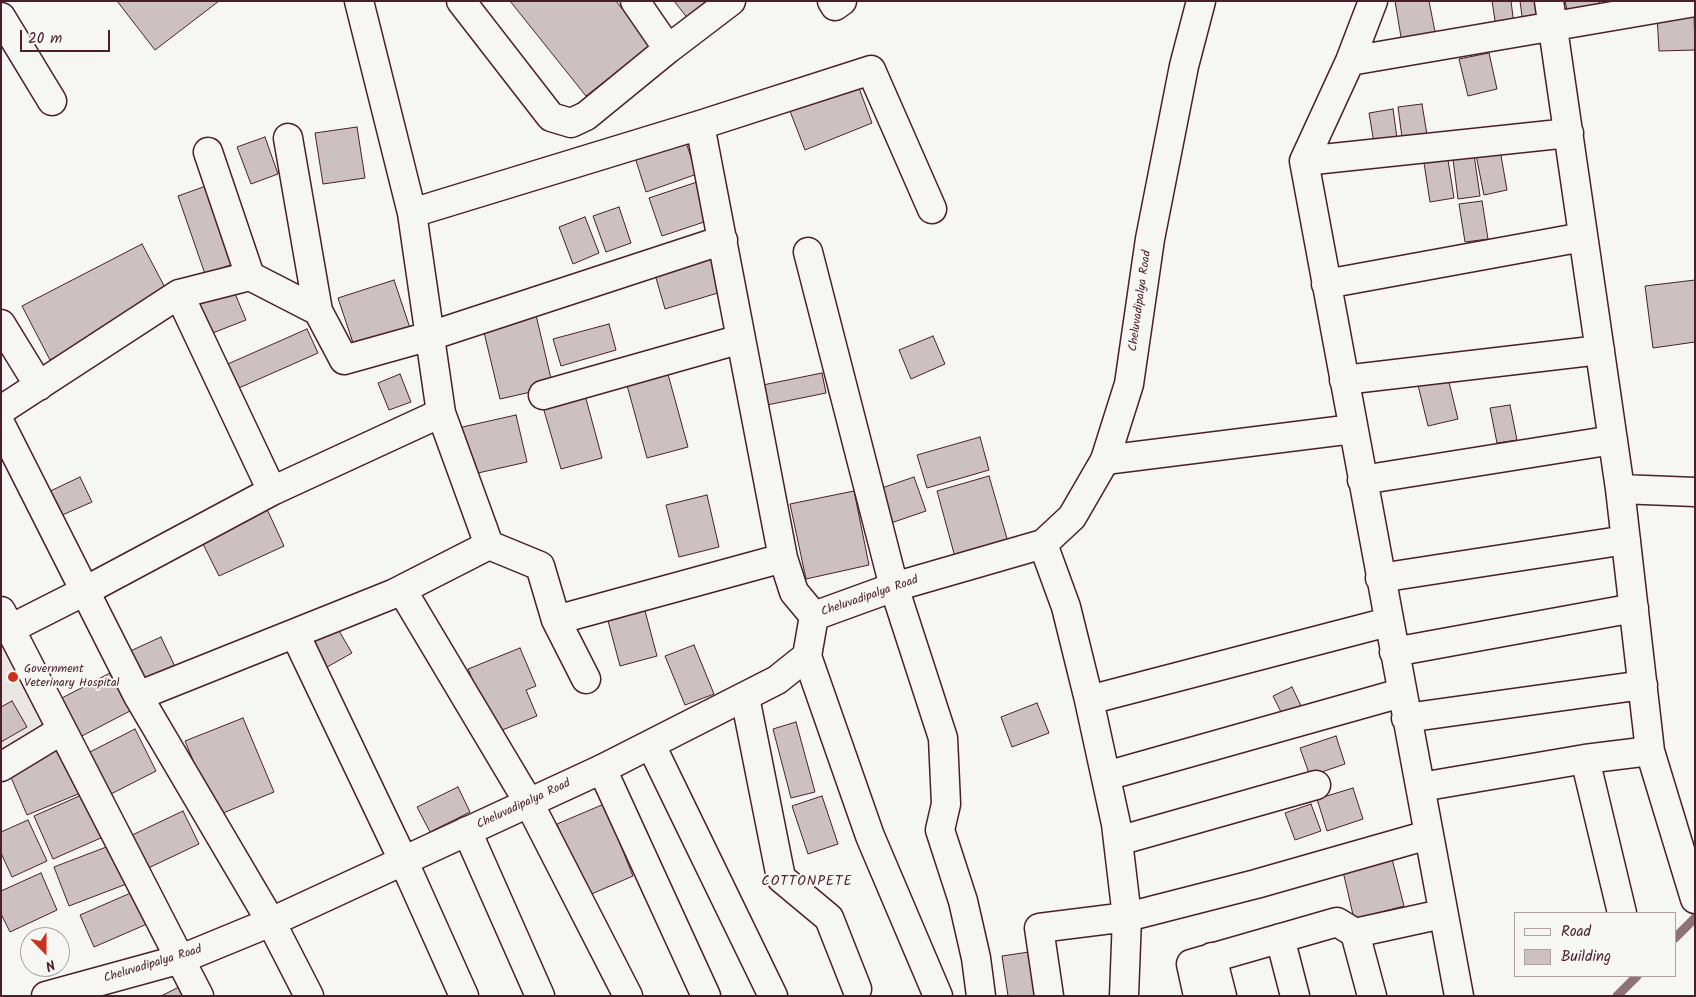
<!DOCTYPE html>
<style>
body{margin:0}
#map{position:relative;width:1696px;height:997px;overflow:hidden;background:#f6f6f2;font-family:Kalam,sans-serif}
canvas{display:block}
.frame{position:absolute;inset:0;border:2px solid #4a1f2b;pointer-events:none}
.legend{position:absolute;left:1514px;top:912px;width:162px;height:65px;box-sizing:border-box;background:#f6f6f2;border:1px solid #b1a0a2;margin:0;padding:6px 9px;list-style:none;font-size:15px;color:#4a1f2b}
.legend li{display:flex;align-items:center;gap:10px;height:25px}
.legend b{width:25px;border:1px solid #b1a0a2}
.north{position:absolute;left:20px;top:927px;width:50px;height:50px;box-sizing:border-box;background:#f6f6f2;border:1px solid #b1a0a2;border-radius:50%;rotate:158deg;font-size:14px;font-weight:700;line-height:20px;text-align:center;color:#4a1f2b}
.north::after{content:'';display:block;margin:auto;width:18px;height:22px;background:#c8321e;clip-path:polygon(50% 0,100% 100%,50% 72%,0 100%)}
.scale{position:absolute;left:20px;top:30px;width:90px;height:22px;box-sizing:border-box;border:2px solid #4a1f2b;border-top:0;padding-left:6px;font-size:15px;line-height:18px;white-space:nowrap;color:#4a1f2b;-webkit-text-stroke:4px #f6f6f2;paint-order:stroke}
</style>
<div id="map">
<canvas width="1696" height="997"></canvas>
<div class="frame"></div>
<ul class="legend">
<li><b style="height:6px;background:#f6f6f2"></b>Road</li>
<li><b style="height:14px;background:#ccc1c0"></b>Building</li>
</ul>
<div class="north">N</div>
<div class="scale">20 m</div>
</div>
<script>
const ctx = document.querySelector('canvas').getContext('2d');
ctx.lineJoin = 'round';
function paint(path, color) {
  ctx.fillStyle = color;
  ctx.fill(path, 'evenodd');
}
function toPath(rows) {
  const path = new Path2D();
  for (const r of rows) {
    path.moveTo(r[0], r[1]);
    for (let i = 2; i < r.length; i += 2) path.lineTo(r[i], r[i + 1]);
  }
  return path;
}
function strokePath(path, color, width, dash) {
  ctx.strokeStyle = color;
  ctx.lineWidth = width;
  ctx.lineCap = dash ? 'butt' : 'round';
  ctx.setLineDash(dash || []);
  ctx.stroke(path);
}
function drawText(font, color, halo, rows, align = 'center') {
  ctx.font = font + ' Kalam,sans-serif';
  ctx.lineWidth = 4;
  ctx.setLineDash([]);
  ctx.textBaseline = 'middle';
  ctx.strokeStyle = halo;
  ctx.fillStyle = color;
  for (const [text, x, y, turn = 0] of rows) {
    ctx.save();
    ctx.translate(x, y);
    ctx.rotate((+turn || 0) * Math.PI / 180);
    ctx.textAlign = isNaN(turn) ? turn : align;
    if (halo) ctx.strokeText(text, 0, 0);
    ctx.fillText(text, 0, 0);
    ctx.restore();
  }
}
const built = toPath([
 [1,632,47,722,1,750]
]);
const stream = toPath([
 [1675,938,1695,918],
 [1617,996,1637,976]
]);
const building = toPath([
 [117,1,219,1,155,50,117,1],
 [510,1,616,1,651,45,586,96,510,1],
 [674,1,713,1,689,20,674,1],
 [1395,1,1429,1,1436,37,1402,43,1395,1],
 [1492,1,1511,1,1514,25,1496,27,1492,1],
 [1520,1,1543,1,1546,20,1523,24,1520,1],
 [1565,1,1599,1,1600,8,1568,14,1565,1],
 [1694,13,1695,50,1659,51,1657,15,1694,13],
 [1489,53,1497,89,1468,96,1459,59,1489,53],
 [856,80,872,123,805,150,788,106,856,80],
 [1422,104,1428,141,1403,145,1398,107,1422,104],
 [1393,109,1398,145,1375,149,1369,113,1393,109],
 [357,127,365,178,323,184,315,133,357,127],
 [683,134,697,174,646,192,633,151,683,134],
 [265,137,278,174,251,184,237,147,265,137],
 [1500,150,1507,190,1484,195,1476,155,1500,150],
 [1474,155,1480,196,1458,199,1453,159,1474,155],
 [1448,160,1454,198,1430,202,1424,163,1448,160],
 [697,182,710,220,662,236,649,198,697,182],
 [206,186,233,264,205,274,178,196,206,186],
 [1482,201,1488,239,1465,242,1459,204,1482,201],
 [619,207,631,243,606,252,593,216,619,207],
 [585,217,599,253,573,264,559,227,585,217],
 [142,244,170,297,50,360,22,306,142,244],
 [710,254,721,292,665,309,654,271,710,254],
 [394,280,411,331,355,349,338,298,394,280],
 [1695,280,1695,342,1653,348,1645,286,1695,280],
 [231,284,246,320,205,336,190,301,231,284],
 [535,311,553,387,500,399,482,324,535,311],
 [609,324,616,350,561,366,553,339,609,324],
 [307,329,318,353,232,391,221,367,307,329],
 [933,336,945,364,911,379,899,350,933,336],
 [666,367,688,447,647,458,625,378,666,367],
 [822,373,826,393,762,406,758,386,822,373],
 [400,374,411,402,389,410,378,383,400,374],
 [1447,374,1458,419,1428,426,1417,381,1447,374],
 [585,395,602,458,561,469,543,407,585,395],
 [1510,405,1517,440,1497,443,1490,408,1510,405],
 [516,415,527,462,469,475,458,428,516,415],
 [980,437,989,470,927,488,917,455,980,437],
 [989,476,1008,542,955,557,937,491,989,476],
 [80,477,92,502,53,519,42,495,80,477],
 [914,477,926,511,888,524,876,490,914,477],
 [854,491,869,565,806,579,790,504,854,491],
 [707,495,719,547,679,557,666,505,707,495],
 [266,507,284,546,219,576,200,538,266,507],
 [644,607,657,656,620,666,607,617,644,607],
 [335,624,352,653,320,671,303,642,335,624],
 [161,637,177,671,142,687,126,653,161,637],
 [694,645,714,694,685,705,665,656,694,645],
 [520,648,536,686,526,690,537,716,495,733,468,669,520,648],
 [110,673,130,711,80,737,60,699,110,673],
 [1292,687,1304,712,1285,720,1273,696,1292,687],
 [12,701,27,727,1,742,1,707,12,701],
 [1037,703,1049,733,1012,747,1001,717,1037,703],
 [243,718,274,792,216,816,185,741,243,718],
 [796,722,815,792,791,798,773,729,796,722],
 [135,729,156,771,107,796,86,754,135,729],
 [1336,736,1345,764,1310,776,1300,748,1336,736],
 [63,745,83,792,27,815,7,768,63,745],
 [458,787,470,812,430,832,417,807,458,787],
 [1353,788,1363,819,1327,831,1317,799,1353,788],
 [84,794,103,837,53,859,34,816,84,794],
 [822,796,838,844,808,854,792,806,822,796],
 [604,804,633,876,587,896,557,824,604,804],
 [1311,804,1321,831,1295,840,1285,813,1311,804],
 [183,811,199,844,142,871,126,838,183,811],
 [28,820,47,861,12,877,1,853,1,832,28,820],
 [114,844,129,883,69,906,54,867,114,844],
 [1391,855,1404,906,1354,919,1342,867,1391,855],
 [41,873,57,910,10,932,1,914,1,891,41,873],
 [133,892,147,924,94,947,80,915,133,892],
 [1029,952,1036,996,1008,996,1002,956,1029,952],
 [183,985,189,996,161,996,183,985]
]);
const minor = toPath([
 [359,1,412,213,441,413,489,545],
 [461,1,551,117,571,123,586,116,668,49,635,1],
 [832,1,835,6,842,1],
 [1373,1,1350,61,1304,161,1459,996],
 [1549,1,1620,489],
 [1,17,52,101],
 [668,49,731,1],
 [1350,61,1695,2],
 [700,125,783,558,794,592,814,616],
 [288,138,318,311,344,360,430,336,723,240],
 [208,152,250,276],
 [1304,161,1569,133],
 [412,213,700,125,871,70,932,209],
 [808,252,894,587,943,738,946,804,940,830,963,901,976,958,981,996],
 [1326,284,1583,237],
 [179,294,272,491,441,413],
 [1,324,39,386],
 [1344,380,1600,350],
 [543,395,741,339],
 [1,410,179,294,250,276,318,311],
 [1,425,138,696,271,922,309,996],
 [1105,460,1353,429],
 [1362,480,1613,440],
 [1695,492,1620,489,1650,751,1695,899],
 [1043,544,1066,607,1089,700,1116,824,1127,917,1124,996],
 [1380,578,1626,540],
 [402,590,529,803,628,996],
 [1,611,199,996],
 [556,620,783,558],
 [10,629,85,591,272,491],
 [295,634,403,860,464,996],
 [1394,652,1634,608],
 [807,656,870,836,938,996],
 [138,696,393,594,489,545,540,566,556,620,586,679],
 [745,697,781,878,829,918,857,989],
 [1089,700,1388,622],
 [1406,718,1643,685],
 [651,745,773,996],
 [1585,759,1622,913],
 [1,767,62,730],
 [602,769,706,996],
 [1106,776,1401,693],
 [1421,787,1585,759,1650,751],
 [467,831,540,996],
 [1118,841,1316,785],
 [1355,933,1442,914],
 [1280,938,1295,996],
 [1212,957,1222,996],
 [1049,996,1039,928,1127,917,1256,884,1428,835],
 [1198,996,1191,964,1337,922,1355,933,1372,996]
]);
const tertiary = toPath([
 [46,996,181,959,271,922,602,769,777,680,807,656,814,616,894,587,1043,544,1072,517,1105,460,1129,384,1150,239,1184,66,1201,1]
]);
const markers = [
 [13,677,6,"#c8321e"]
];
const streetNames = [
 ["Cheluvadipalya Road",1141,301,-82],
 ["Cheluvadipalya Road",870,597,-19],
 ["Cheluvadipalya Road",524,805,-25],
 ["Cheluvadipalya Road",153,965,-17]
];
const poiNames = [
 ["Government",24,670],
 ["Veterinary Hospital",24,684]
];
const neighbourhoodNames = [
 ["COTTONPETE",807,883]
];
paint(built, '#e9e6e3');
strokePath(stream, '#8e747a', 9);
paint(building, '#ccc1c0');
strokePath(building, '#4a1f2b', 1);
strokePath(minor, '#4a1f2b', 31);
strokePath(tertiary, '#4a1f2b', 31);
strokePath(minor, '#f6f6f2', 28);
strokePath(tertiary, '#f6f6f2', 28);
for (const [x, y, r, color] of markers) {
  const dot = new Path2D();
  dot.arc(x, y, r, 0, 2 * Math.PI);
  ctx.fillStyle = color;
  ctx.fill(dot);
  strokePath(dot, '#f6f6f2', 2);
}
drawText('12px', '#4a1f2b', '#f6f6f2', streetNames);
drawText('12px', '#4a1f2b', '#f6f6f2', poiNames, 'left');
ctx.letterSpacing = '1px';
drawText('14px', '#4a1f2b', '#f6f6f2', neighbourhoodNames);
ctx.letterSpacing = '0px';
</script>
